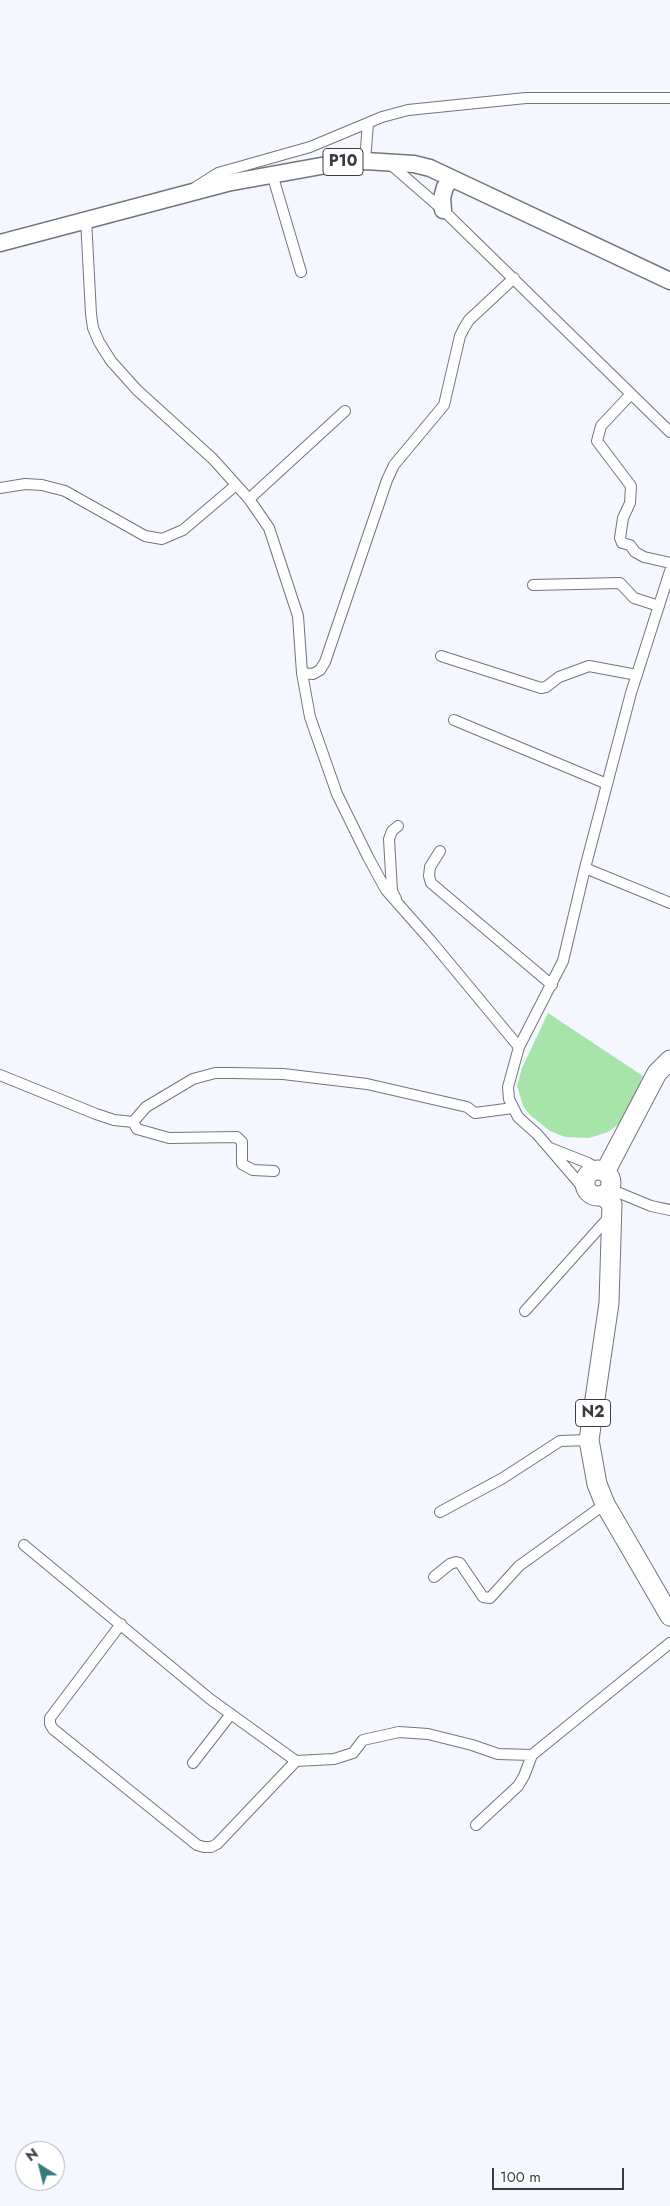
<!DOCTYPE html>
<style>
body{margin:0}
#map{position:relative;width:670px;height:2206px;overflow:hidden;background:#f4f7fe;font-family:Jost,sans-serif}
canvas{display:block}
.north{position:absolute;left:15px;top:2141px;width:50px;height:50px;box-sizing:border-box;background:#fff;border:1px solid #b0b1b2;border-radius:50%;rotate:324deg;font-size:14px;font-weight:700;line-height:20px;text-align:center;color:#3a3b3e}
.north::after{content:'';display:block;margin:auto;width:18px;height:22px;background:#347d7b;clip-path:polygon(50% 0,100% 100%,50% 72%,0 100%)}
.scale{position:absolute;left:492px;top:2168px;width:132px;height:22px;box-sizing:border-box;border:2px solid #3a3b3e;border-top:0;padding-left:6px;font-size:15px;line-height:18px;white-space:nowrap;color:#3a3b3e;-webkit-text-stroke:4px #fff;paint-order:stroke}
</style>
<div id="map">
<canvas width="670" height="2206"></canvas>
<div class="north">N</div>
<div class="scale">100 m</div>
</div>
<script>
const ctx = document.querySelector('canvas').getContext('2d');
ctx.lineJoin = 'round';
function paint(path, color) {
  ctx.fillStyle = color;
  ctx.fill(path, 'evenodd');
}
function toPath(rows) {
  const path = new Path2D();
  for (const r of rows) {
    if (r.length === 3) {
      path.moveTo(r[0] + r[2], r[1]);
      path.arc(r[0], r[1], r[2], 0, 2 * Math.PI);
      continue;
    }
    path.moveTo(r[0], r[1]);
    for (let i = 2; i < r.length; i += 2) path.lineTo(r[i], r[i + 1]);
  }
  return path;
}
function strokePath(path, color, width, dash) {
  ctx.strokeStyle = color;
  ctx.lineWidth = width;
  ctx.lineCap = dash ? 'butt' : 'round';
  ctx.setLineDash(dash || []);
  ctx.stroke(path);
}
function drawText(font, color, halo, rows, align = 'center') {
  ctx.font = font + ' Jost,sans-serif';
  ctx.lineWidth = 5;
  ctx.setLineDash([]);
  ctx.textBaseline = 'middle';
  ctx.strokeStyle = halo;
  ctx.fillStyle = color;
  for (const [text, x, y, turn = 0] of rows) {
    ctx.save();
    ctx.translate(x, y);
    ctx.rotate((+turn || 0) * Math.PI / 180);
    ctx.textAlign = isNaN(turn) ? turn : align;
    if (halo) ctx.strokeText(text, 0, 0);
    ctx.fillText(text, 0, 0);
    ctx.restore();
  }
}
const green = toPath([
 [548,1013,643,1076,636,1095,623,1121,608,1132,589,1138,565,1137,550,1131,530,1115,523,1106,517,1086,522,1068]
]);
const street = toPath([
 [365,161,368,123],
 [389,163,443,210,670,432],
 [272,174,301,272],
 [196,187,218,173,310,147,382,117,408,110,526,98,670,98],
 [86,219,91,314,93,328,99,342,111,361,137,390,213,459,249,499,269,528,298,616,302,673,310,717,337,794,368,857,386,890,431,941,519,1047],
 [631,394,601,426,597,441,631,486,630,503,623,518,620,538,622,543,630,545,635,552,644,557,670,563],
 [0,488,25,484,42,485,65,491,145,536,162,539,183,530,236,485],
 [249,499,345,411],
 [533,585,620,583,634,598,659,606],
 [441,656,541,688,546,687,559,677,589,666,637,675],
 [302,673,313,674,320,670,325,662,387,480,394,465,444,405,460,336,464,328,469,320,514,278],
 [454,720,607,784],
 [440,851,430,867,429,876,431,883,552,985],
 [585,868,670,903],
 [396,899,392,891,389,839,392,831,398,826],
 [0,1075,96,1114,114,1120,133,1122,137,1129,169,1138,237,1137,242,1142,242,1164,253,1170,274,1171],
 [133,1122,146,1107,193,1079,215,1073,232,1073,283,1074,367,1084,467,1107,475,1113,513,1108],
 [550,1148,588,1163,600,1170],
 [585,1186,580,1184,537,1134,518,1117,509,1099,508,1087,519,1047,563,961,585,868,631,693,670,571],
 [610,1189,651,1206,670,1210],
 [525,1311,610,1216],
 [440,1512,503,1478,560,1441,589,1440],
 [24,1545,210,1699,296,1761],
 [434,1577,450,1564,456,1562,460,1563,483,1597,490,1598,519,1566,605,1504],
 [121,1624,50,1718,50,1724,53,1729,197,1845,204,1847,211,1847,217,1844,296,1761,334,1759,353,1753,363,1740,399,1732,428,1734,472,1745,498,1754,532,1755],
 [193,1763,231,1714],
 [476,1825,518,1786,524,1776,532,1755,670,1643]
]);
const primary = toPath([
 [443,210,442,198,445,187,451,179],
 [0,243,227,183,343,162,365,161,414,164,430,168,670,281]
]);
const highway = toPath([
 [598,1183,13],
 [605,1172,657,1073,670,1060],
 [602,1195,612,1204,609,1303,589,1440,597,1484,605,1504,670,1616]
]);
const shields = [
 [343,162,40],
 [593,1413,35]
];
const shieldNames = [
 ["P10",343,162],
 ["N2",593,1413]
];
paint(green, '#a6e4a9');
strokePath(street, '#73757b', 12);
strokePath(primary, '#73757b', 19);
strokePath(highway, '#73757b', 21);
strokePath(street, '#fff', 10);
strokePath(primary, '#fff', 16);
strokePath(highway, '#fff', 19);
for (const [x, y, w] of shields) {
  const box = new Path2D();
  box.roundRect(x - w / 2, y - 13.5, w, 27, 4);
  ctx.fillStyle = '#fff';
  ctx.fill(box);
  strokePath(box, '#3a3b3e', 1);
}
drawText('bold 16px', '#3a3b3e', null, shieldNames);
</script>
